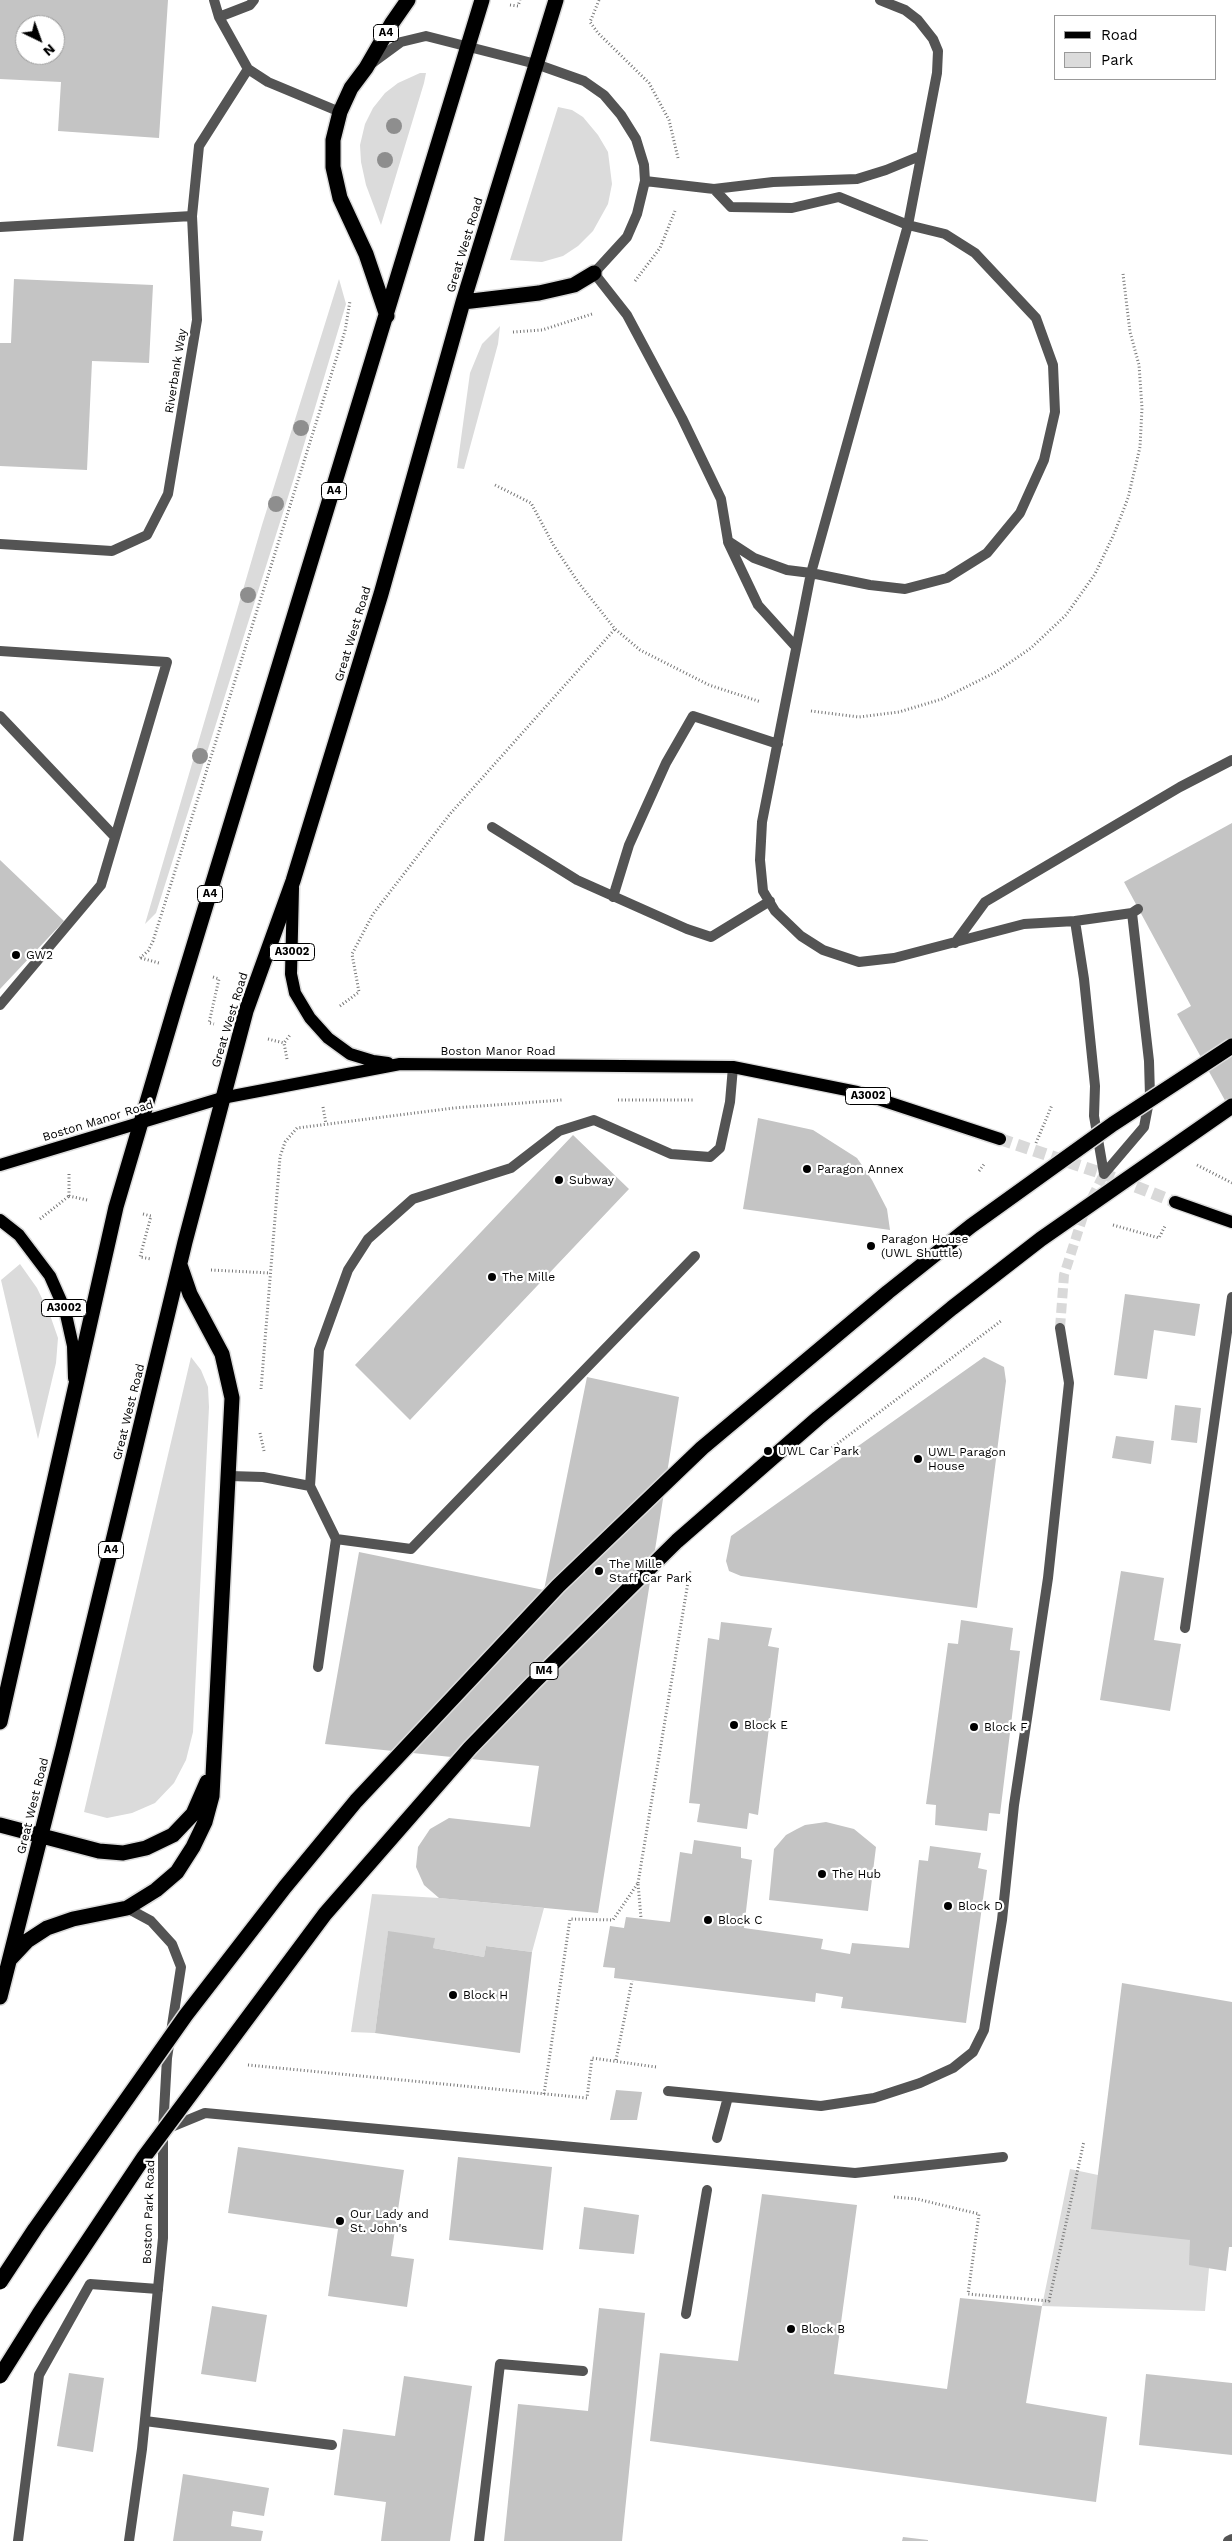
<!DOCTYPE html>
<style>
body{margin:0}
#map{position:relative;width:1232px;height:2541px;overflow:hidden;background:#fff;font-family:"Work Sans",sans-serif}
canvas{display:block}
.legend{position:absolute;left:1054px;top:15px;width:162px;height:65px;box-sizing:border-box;background:#fff;border:1px solid #999;margin:0;padding:6px 9px;list-style:none;font-size:15px;color:#000}
.legend li{display:flex;align-items:center;gap:10px;height:25px}
.legend b{width:25px;border:1px solid #999}
.north{position:absolute;left:15px;top:15px;width:50px;height:50px;box-sizing:border-box;background:#fff;border:1px solid #999;border-radius:50%;rotate:138deg;font-size:14px;font-weight:700;line-height:20px;text-align:center;color:#000}
.north::after{content:'';display:block;margin:auto;width:18px;height:22px;background:#000;clip-path:polygon(50% 0,100% 100%,50% 72%,0 100%)}
</style>
<div id="map">
<canvas width="1232" height="2541"></canvas>
<ul class="legend">
<li><b style="height:6px;background:#000"></b>Road</li>
<li><b style="height:14px;background:#dbdbdb"></b>Park</li>
</ul>
<div class="north">N</div>
</div>
<script>
const ctx = document.querySelector('canvas').getContext('2d');
ctx.lineJoin = 'round';
function paint(path, color) {
  ctx.fillStyle = color;
  ctx.fill(path, 'evenodd');
}
function toPath(rows) {
  const path = new Path2D();
  for (const r of rows) {
    path.moveTo(r[0], r[1]);
    for (let i = 2; i < r.length; i += 2) path.lineTo(r[i], r[i + 1]);
  }
  return path;
}
function strokePath(path, color, width, dash) {
  ctx.strokeStyle = color;
  ctx.lineWidth = width;
  ctx.lineCap = dash ? 'butt' : 'round';
  ctx.setLineDash(dash || []);
  ctx.stroke(path);
}
function drawText(font, color, halo, rows, align = 'center') {
  ctx.font = font + ' "Work Sans",sans-serif';
  ctx.lineWidth = 4.5;
  ctx.setLineDash([]);
  ctx.textBaseline = 'middle';
  ctx.strokeStyle = halo;
  ctx.fillStyle = color;
  for (const [text, x, y, turn = 0] of rows) {
    ctx.save();
    ctx.translate(x, y);
    ctx.rotate((+turn || 0) * Math.PI / 180);
    ctx.textAlign = isNaN(turn) ? turn : align;
    if (halo) ctx.strokeText(text, 0, 0);
    ctx.fillText(text, 0, 0);
    ctx.restore();
  }
}
const green = toPath([
 [420,73,426,73,424,83,381,225,366,185,361,162,360,145,365,124,373,108,385,93,398,83],
 [558,107,572,110,583,117,598,135,608,152,612,184,608,204,593,231,578,246,563,256,542,262,510,260],
 [339,279,346,304,294,478,156,913,145,924,262,525],
 [500,326,498,344,464,469,457,468,470,373,482,344],
 [20,1264,37,1288,50,1315,58,1338,56,1363,38,1439,1,1280],
 [191,1357,201,1370,208,1387,209,1407,193,1732,186,1760,174,1783,155,1803,132,1813,107,1818,84,1812],
 [372,1894,439,1898,544,1908,532,1952,486,1946,484,1957,433,1948,434,1938,388,1932,375,2033,351,2032],
 [1070,2169,1098,2175,1190,2240,1209,2268,1205,2311,1042,2306]
]);
const building = toPath([
 [0,0,168,0,159,138,58,131,61,82,0,79],
 [25,25,55,25,55,55,25,55],
 [14,279,153,285,149,363,92,361,87,470,0,466,0,343,11,343],
 [1232,823,1232,1113,1177,1014,1191,1006,1124,882],
 [0,860,64,921,0,989],
 [758,1118,813,1130,857,1158,872,1180,887,1209,890,1230,743,1209],
 [573,1135,629,1189,410,1420,355,1365],
 [1125,1294,1200,1304,1195,1336,1154,1330,1147,1379,1114,1375],
 [984,1357,1004,1367,1006,1381,977,1608,741,1576,729,1571,726,1561,731,1536],
 [587,1377,679,1397,598,1913,439,1898,424,1885,416,1867,418,1847,430,1829,449,1818,530,1827,539,1766,325,1744,359,1552,544,1590],
 [1175,1405,1201,1408,1197,1443,1171,1440],
 [1116,1436,1154,1441,1151,1464,1112,1458],
 [1121,1571,1164,1578,1154,1640,1181,1644,1170,1711,1100,1700],
 [961,1620,1013,1628,1010,1650,1020,1651,1000,1814,989,1813,987,1831,935,1825,936,1805,926,1804,948,1643,958,1644],
 [721,1622,772,1628,768,1646,779,1648,758,1815,749,1813,747,1829,697,1822,700,1804,689,1803,708,1638,719,1640],
 [826,1822,854,1829,876,1847,868,1911,769,1900,774,1849,786,1835,797,1829,805,1825],
 [694,1840,741,1847,741,1858,752,1860,744,1928,823,1939,821,1949,850,1954,852,1943,909,1948,919,1860,928,1861,930,1846,981,1853,978,1868,987,1870,966,2023,841,2008,843,1997,816,1993,815,2002,614,1978,615,1968,603,1967,610,1926,624,1928,626,1917,670,1922,680,1852,692,1854],
 [388,1931,435,1938,433,1948,484,1957,486,1946,532,1952,520,2053,375,2033],
 [1122,1983,1232,2002,1232,2247,1229,2247,1226,2271,1189,2265,1190,2240,1091,2229],
 [616,2090,642,2092,637,2120,610,2120],
 [238,2147,404,2170,391,2256,414,2259,407,2307,328,2296,338,2229,228,2213],
 [458,2157,552,2167,543,2250,449,2240],
 [762,2194,857,2205,834,2374,947,2389,960,2298,1042,2306,1026,2403,1107,2417,1096,2502,650,2441,660,2353,738,2361],
 [584,2207,639,2215,634,2254,579,2249],
 [212,2306,267,2315,256,2382,201,2374],
 [599,2308,645,2313,622,2541,504,2541,518,2404,588,2411],
 [69,2373,104,2378,93,2452,57,2446],
 [1146,2374,1232,2383,1232,2455,1139,2445],
 [404,2376,472,2386,450,2541,381,2541,386,2502,334,2495,343,2429,395,2436],
 [183,2474,269,2488,264,2516,233,2511,232,2517,231,2526,263,2531,261,2541,173,2541],
 [903,2537,928,2540,928,2541,902,2541]
]);
const streetTunnel = toPath([
 [1060,1328,1064,1275,1083,1216,1104,1174]
]);
const primaryTunnel = toPath([
 [1000,1139,1104,1174,1175,1202]
]);
const path = toPath([
 [599,0,590,22,598,33,649,83,669,120,678,158],
 [510,5,518,6,520,0],
 [635,281,660,248,675,211],
 [513,332,542,330,592,314],
 [495,485,531,503,554,546,578,582,615,629,640,650,709,685,761,702],
 [811,711,859,717,899,712,942,699,996,672,1031,648,1066,615,1095,574,1114,534,1128,498,1140,447,1142,408,1139,365,1130,332,1123,274],
 [140,958,148,951,153,941,345,331,350,301],
 [141,958,159,963],
 [213,977,219,979,209,1023,214,1024],
 [340,1006,359,992,352,954,373,914,450,814,615,629],
 [268,1039,284,1043],
 [287,1059,284,1043,290,1035],
 [618,1100,693,1100],
 [323,1107,326,1124],
 [1036,1143,1052,1105],
 [1197,1165,1232,1183],
 [979,1171,985,1163],
 [69,1196,69,1174],
 [69,1196,87,1200],
 [143,1214,151,1216,140,1257,151,1259],
 [40,1219,69,1196],
 [1113,1225,1159,1238,1165,1226],
 [211,1270,270,1273],
 [261,1389,280,1157,285,1142,297,1128,454,1108,562,1100],
 [260,1433,264,1451],
 [829,1450,1001,1321],
 [638,1883,690,1570],
 [616,2060,632,1981],
 [248,2065,587,2098,592,2058,656,2067],
 [544,2094,570,1919,613,1920,638,1883,641,1918],
 [894,2197,917,2199,979,2214,968,2294,1049,2301,1084,2141]
]);
const lane = toPath([
 [214,0,219,17,248,69,268,82,340,112],
 [880,0,905,10,918,20,933,39,938,51,937,73,908,225,811,573,762,822,760,860,763,891,775,911,801,936,823,950,859,962,894,958,1024,924,1075,921,1132,913,1138,909],
 [219,17,250,5,254,0],
 [371,64,401,42,426,36,536,64,584,81,604,95,621,115,636,139,644,165,645,181,637,214,627,237,594,273,627,315,682,418,721,499,728,541,754,558,787,570,811,573,870,585,905,589,947,578,987,553,1020,513,1044,460,1055,412,1053,365,1036,318,975,253,945,234,908,225,839,197,792,208,731,207,714,189],
 [645,181,714,189,773,182,857,179,886,170,920,156],
 [0,227,192,216],
 [728,542,758,605,796,647],
 [0,544,112,551,147,535,168,494,197,320,192,216,199,146,248,69],
 [0,651,167,662,101,885,0,1005],
 [0,716,115,837],
 [492,827,577,880,687,929,711,937,770,901],
 [613,897,629,845,666,763,693,716,778,744],
 [1075,921,1084,979,1095,1086,1094,1116,1104,1174],
 [955,943,985,902,1180,787,1232,760],
 [1104,1174,1144,1127,1150,1096,1149,1061,1132,913],
 [230,1476,263,1477,310,1486,319,1350,348,1270,368,1239,413,1199,511,1168,559,1131,594,1120,671,1154,710,1157,720,1148,730,1102,733,1067],
 [310,1486,336,1539,411,1549,695,1256],
 [1185,1628,1232,1297],
 [318,1667,336,1539],
 [668,2091,821,2106,874,2098,920,2083,953,2068,973,2052,984,2030,1002,1920,1014,1805,1048,1578,1069,1383,1060,1328],
 [166,2129,205,2113,855,2173,1003,2157],
 [717,2138,728,2097],
 [686,2314,707,2190],
 [145,2421,332,2445],
 [18,2541,39,2375,90,2284,158,2289],
 [479,2541,500,2364,583,2371]
]);
const street = toPath([
 [127,1908,151,1921,172,1944,181,1967,167,2058,163,2130,163,2238,142,2449,129,2541],
 [1228,2541,1232,2539]
]);
const primary = toPath([
 [293,888,291,974,295,993,310,1018,328,1038,350,1054,373,1061,388,1063],
 [0,1165,222,1098,400,1064,733,1067,857,1092,1000,1139],
 [1175,1202,1232,1222],
 [0,1220,19,1235,50,1276,65,1310,73,1346,74,1378]
]);
const highway = toPath([
 [463,302,539,293,574,285,594,273],
 [387,316,366,254,340,198,333,167,333,140,340,112,351,88,366,68,392,23,408,0],
 [0,1722,116,1207,178,997,482,0],
 [0,1825,99,1851,123,1853,146,1848,173,1835,193,1814,207,1782],
 [11,1958,27,1941,47,1928,73,1919,127,1908,156,1890,177,1872,193,1847,205,1822,212,1796,232,1398,222,1354,190,1294,180,1265],
 [0,1997,63,1748,185,1242,246,1011,293,881,381,594,463,302,556,0]
]);
const highwayBridge = toPath([
 [0,2282,35,2229,186,2015,285,1887,356,1801,558,1586,702,1448,888,1292,971,1226,1113,1124,1232,1046],
 [0,2376,39,2314,144,2157,325,1914,470,1748,533,1683,677,1541,818,1418,952,1308,1041,1239,1232,1106]
]);
const trees = [
 [394,126],
 [385,160],
 [301,428],
 [276,504],
 [248,595],
 [200,756]
];
const markers = [
 [16,955,5,"#000"],
 [807,1169,5,"#000"],
 [559,1180,5,"#000"],
 [871,1246,5,"#000"],
 [492,1277,5,"#000"],
 [768,1451,5,"#000"],
 [918,1459,5,"#000"],
 [599,1571,5,"#000"],
 [734,1725,5,"#000"],
 [974,1727,5,"#000"],
 [822,1874,5,"#000"],
 [948,1906,5,"#000"],
 [708,1920,5,"#000"],
 [453,1995,5,"#000"],
 [340,2221,5,"#000"],
 [791,2329,5,"#000"]
];
const shields = [
 [386,33,25],
 [334,491,25],
 [210,894,25],
 [292,952,45],
 [868,1096,45],
 [64,1308,45],
 [111,1550,25],
 [544,1671,28]
];
const shieldNames = [
 ["A4",386,33],
 ["A4",334,491],
 ["A4",210,894],
 ["A3002",292,952],
 ["A3002",868,1096],
 ["A3002",64,1308],
 ["A4",111,1550],
 ["M4",544,1671]
];
const streetNames = [
 ["Great West Road",465,245,-73],
 ["Riverbank Way",176,371,-81],
 ["Great West Road",353,634,-73],
 ["Great West Road",230,1020,-73],
 ["Boston Manor Road",498,1051],
 ["Boston Manor Road",98,1121,-17],
 ["Great West Road",129,1412,-76],
 ["Great West Road",33,1806,-76],
 ["Boston Park Road",149,2212,-88]
];
const poiNames = [
 ["GW2",26,955],
 ["Paragon Annex",817,1169],
 ["Subway",569,1180],
 ["Paragon House",881,1239],
 ["(UWL Shuttle)",881,1253],
 ["The Mille",502,1277],
 ["UWL Car Park",778,1451],
 ["UWL Paragon",928,1452],
 ["House",928,1466],
 ["The Mille",609,1564],
 ["Staff Car Park",609,1578],
 ["Block E",744,1725],
 ["Block F",984,1727],
 ["The Hub",832,1874],
 ["Block D",958,1906],
 ["Block C",718,1920],
 ["Block H",463,1995],
 ["Our Lady and",350,2214],
 ["St. John's",350,2228],
 ["Block B",801,2329]
];
paint(green, '#dbdbdb');
paint(building, '#c4c4c4');
strokePath(streetTunnel, '#d9d9d9', 10, [10, 5]);
strokePath(primaryTunnel, '#d9d9d9', 12, [12, 6]);
strokePath(primary, '#dbdbdb', 15);
strokePath(highway, '#dbdbdb', 18);
strokePath(path, '#767676', 3, [1, 2.5]);
strokePath(lane, '#545454', 10);
strokePath(street, '#545454', 10);
strokePath(primary, '#000', 12);
strokePath(highway, '#000', 15);
strokePath(highwayBridge, '#dbdbdb', 18, []);
strokePath(highwayBridge, '#000', 15);
ctx.fillStyle = '#8e8e8e';
for (const [x, y] of trees) {
  ctx.beginPath();
  ctx.arc(x, y, 8, 0, 2 * Math.PI);
  ctx.fill();
}
for (const [x, y, r, color] of markers) {
  const dot = new Path2D();
  dot.arc(x, y, r, 0, 2 * Math.PI);
  ctx.fillStyle = color;
  ctx.fill(dot);
  strokePath(dot, '#fff', 2);
}
for (const [x, y, w] of shields) {
  const box = new Path2D();
  box.roundRect(x - w / 2, y - 8.5, w, 17, 4);
  ctx.fillStyle = '#fff';
  ctx.fill(box);
  strokePath(box, '#000', 1);
}
drawText('bold 11px', '#000', null, shieldNames);
drawText('12px', '#000', '#fff', streetNames);
drawText('12px', '#000', '#fff', poiNames, 'left');
</script>
